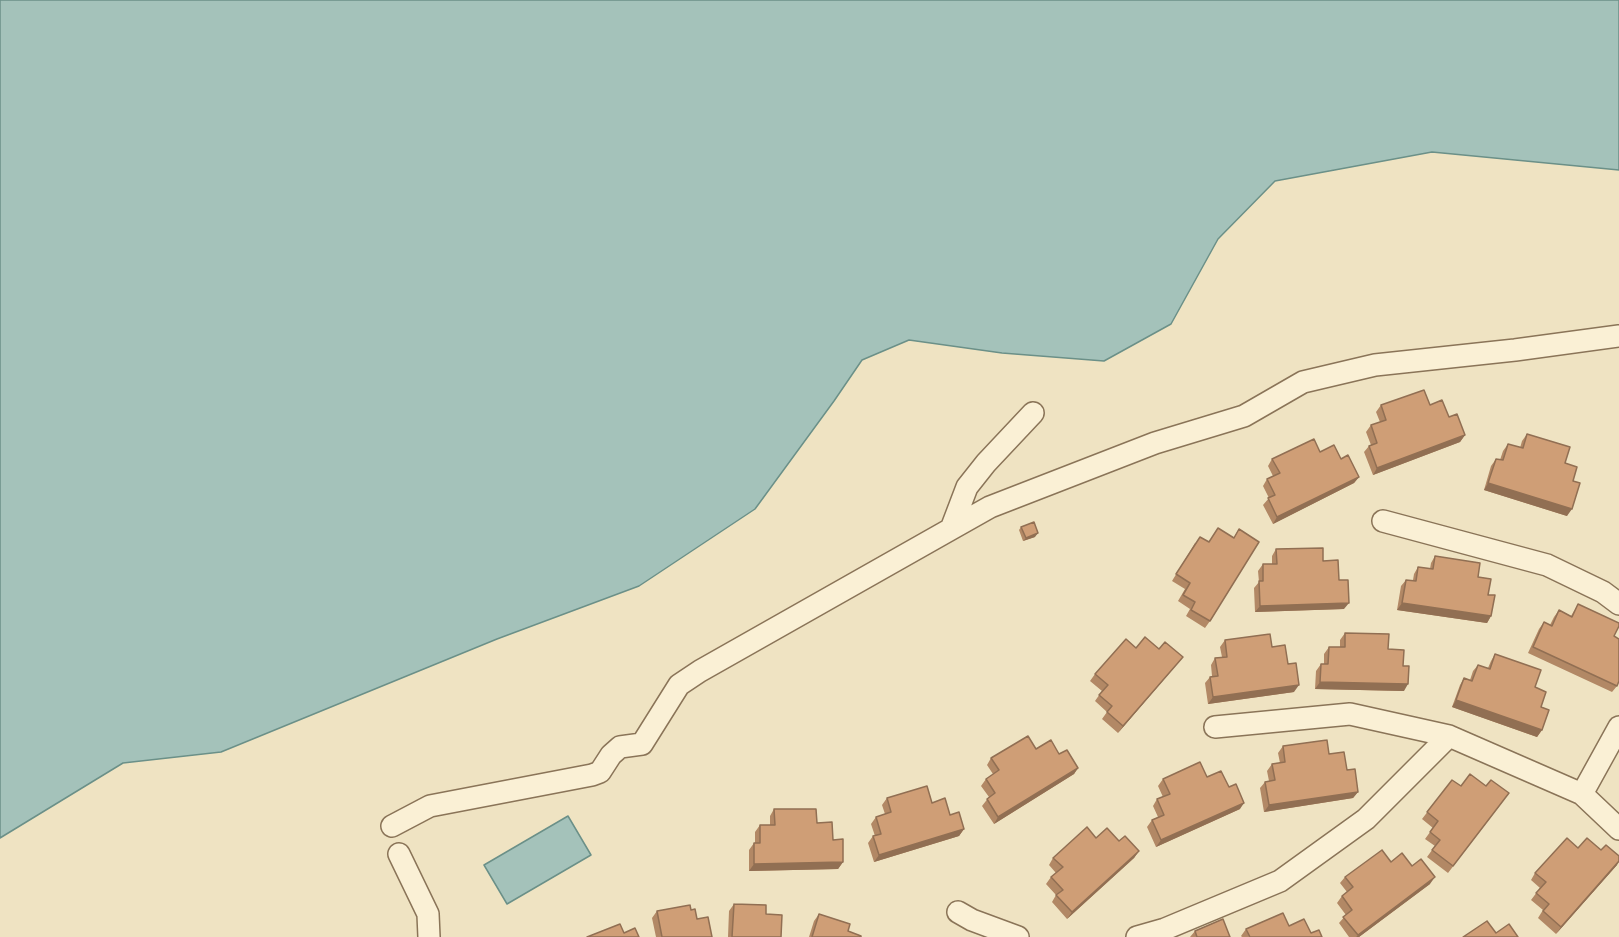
<!DOCTYPE html>
<style>
body{margin:0}
canvas{display:block;background:#efe3c2}
</style>
<canvas width="1619" height="937"></canvas>
<script>
const ctx = document.querySelector('canvas').getContext('2d');
ctx.lineJoin = 'round';
function paint(path, color) {
  ctx.fillStyle = color;
  ctx.fill(path, 'evenodd');
}
function toPath(rows) {
  const path = new Path2D();
  for (const r of rows) {
    path.moveTo(r[0], r[1]);
    for (let i = 2; i < r.length; i += 2) path.lineTo(r[i], r[i + 1]);
  }
  return path;
}
function strokePath(path, color, width, dash) {
  ctx.strokeStyle = color;
  ctx.lineWidth = width;
  ctx.lineCap = dash ? 'butt' : 'round';
  ctx.setLineDash(dash || []);
  ctx.stroke(path);
}
const water = toPath([
 [0,0,1619,0,1619,170,1432,152,1275,181,1218,239,1171,324,1104,361,1002,353,909,340,862,360,834,401,755,509,639,586,497,639,221,752,123,763,0,838,0,0],
 [568,816,591,855,507,904,484,865,568,816]
]);
const street = toPath([
 [1383,521,1547,565,1603,592,1619,604],
 [951,529,967,487,986,463,1033,413],
 [1215,727,1350,714,1449,736,1582,794,1619,829],
 [1582,794,1619,727],
 [392,826,430,806,592,775,600,772,611,755,620,747,642,744,679,685,700,671,951,529,990,507,1155,443,1244,416,1303,382,1375,365,1515,350,1619,336],
 [399,854,428,914,429,937],
 [958,912,972,920,1018,937],
 [1137,937,1165,929,1280,881,1366,819,1449,736]
]);
const wall = toPath([
 [1381,405,1430,405,1449,417,1465,435,1460,442,1373,475,1364,452,1369,446,1371,445,1366,432,1371,425,1380,422,1376,412],
 [1527,434,1565,463,1573,481,1567,516,1484,490,1491,466,1496,459,1500,460,1503,451,1508,444,1520,448,1522,441],
 [1320,452,1341,459,1359,477,1354,483,1273,524,1263,505,1269,498,1263,486,1267,479,1273,476,1268,466,1272,459],
 [1021,527,1035,537,1023,541,1019,530],
 [1239,529,1210,621,1205,628,1186,616,1190,609,1178,601,1185,589,1172,581,1195,543,1234,537],
 [1276,549,1323,561,1339,580,1344,609,1255,612,1254,588,1259,582,1258,571,1263,564,1272,564,1272,556],
 [1435,556,1478,577,1488,595,1491,616,1487,623,1397,610,1401,586,1406,580,1413,580,1414,574,1418,567,1430,569,1431,563],
 [1578,604,1614,636,1617,686,1612,692,1528,653,1539,629,1544,622,1550,625,1554,617,1559,610,1571,616],
 [1345,633,1388,649,1403,666,1404,691,1315,689,1316,671,1321,664,1324,664,1324,654,1329,647,1340,647,1340,640],
 [1225,640,1272,647,1288,664,1294,692,1208,704,1205,683,1210,677,1212,676,1211,665,1215,658,1222,657,1220,647],
 [1136,648,1159,649,1183,657,1118,733,1102,719,1107,712,1095,701,1102,691,1090,681,1095,674],
 [1495,654,1535,687,1541,707,1542,730,1537,737,1452,707,1460,685,1464,678,1470,680,1473,671,1478,665,1488,668,1491,661],
 [1283,746,1329,754,1347,770,1358,792,1353,798,1264,812,1260,788,1265,782,1269,781,1267,771,1272,764,1280,763,1278,753],
 [1036,749,1059,754,1078,768,1074,774,994,824,982,806,989,797,981,786,986,779,993,774,987,765,991,758],
 [1207,777,1240,809,1156,847,1147,827,1152,820,1158,817,1153,806,1157,799,1163,797,1158,786,1163,779],
 [1452,780,1461,786,1504,800,1448,873,1427,857,1435,846,1425,839,1433,828,1422,819],
 [887,798,932,803,950,815,964,829,959,836,874,862,868,843,873,836,875,836,871,824,876,817,885,814,882,805],
 [774,809,817,823,833,840,843,862,838,869,749,871,749,850,754,843,755,843,755,832,760,825,770,825,770,816],
 [1096,838,1119,841,1139,851,1134,858,1067,919,1052,902,1056,895,1046,884,1051,877,1056,873,1049,865,1053,858],
 [1578,848,1617,865,1556,934,1538,918,1543,910,1531,900,1540,888,1531,880,1535,873],
 [1391,862,1412,866,1430,884,1359,937,1349,937,1339,923,1346,915,1337,903,1342,896,1347,892,1340,883,1345,877],
 [734,904,766,914,781,937,728,937,729,911],
 [691,910,712,937,656,937,652,918,657,911],
 [819,914,848,931,861,937,809,937,814,921],
 [1289,926,1322,937,1242,937,1241,936,1246,929],
 [1195,931,1230,937,1190,937]
]);
const shadedWall = toPath([
 [1465,435,1460,442,1373,475,1377,468],
 [1359,477,1354,483,1273,524,1277,517],
 [1488,483,1572,509,1567,516,1484,490],
 [1038,533,1035,537,1023,541,1026,538],
 [1349,603,1344,609,1255,612,1260,606],
 [1402,603,1491,616,1487,623,1397,610],
 [1183,657,1178,663,1118,733,1123,726],
 [1320,682,1408,684,1404,691,1315,689],
 [1299,685,1294,692,1208,704,1213,697],
 [1456,700,1542,730,1537,737,1452,707],
 [1078,768,1074,774,994,824,998,817],
 [1358,792,1353,798,1264,812,1269,805],
 [1244,803,1240,809,1156,847,1161,840],
 [964,829,959,836,874,862,879,855],
 [1139,851,1134,858,1067,919,1072,912],
 [1619,861,1617,865,1556,934,1561,927],
 [843,862,838,869,749,871,754,864],
 [1435,877,1430,884,1359,937,1356,937]
]);
const building = toPath([
 [1424,390,1430,405,1442,400,1449,417,1457,414,1465,435,1377,468,1369,446,1377,443,1371,425,1386,420,1381,405,1424,390],
 [1527,434,1570,447,1565,463,1577,467,1573,481,1580,483,1572,509,1488,483,1496,459,1503,460,1508,444,1523,448,1527,434],
 [1314,439,1320,452,1334,445,1341,459,1348,455,1359,477,1277,517,1268,498,1275,495,1267,479,1280,473,1272,459,1314,439],
 [1034,522,1038,533,1026,538,1021,527,1034,522],
 [1218,528,1234,538,1239,529,1259,542,1210,621,1191,610,1195,602,1183,595,1190,583,1176,574,1200,537,1209,542,1218,528],
 [1323,548,1323,561,1338,560,1339,580,1348,580,1349,603,1260,606,1259,581,1263,581,1263,564,1277,564,1276,549,1323,548],
 [1435,556,1480,563,1478,577,1491,579,1488,595,1495,595,1491,616,1402,603,1406,580,1416,581,1418,567,1433,569,1435,556],
 [1578,604,1619,623,1619,626,1614,636,1619,639,1619,681,1617,686,1533,647,1544,622,1552,626,1559,610,1572,617,1578,604],
 [1345,633,1389,634,1388,649,1404,650,1403,666,1409,666,1408,684,1320,682,1321,664,1328,664,1329,647,1345,647,1345,633],
 [1270,634,1272,647,1285,645,1288,664,1296,663,1299,685,1213,697,1210,677,1218,676,1215,658,1227,657,1225,640,1270,634],
 [1145,637,1159,649,1165,642,1183,657,1123,726,1107,712,1112,706,1099,695,1108,685,1095,674,1126,639,1136,648,1145,637],
 [1495,654,1541,670,1535,687,1546,692,1541,707,1549,710,1542,730,1456,700,1464,678,1472,681,1478,665,1490,669,1495,654],
 [1028,736,1036,749,1051,740,1059,754,1067,750,1078,768,998,817,987,799,995,793,986,779,999,770,991,758,1028,736],
 [1327,740,1329,754,1344,752,1347,770,1355,769,1358,792,1269,805,1265,782,1275,780,1272,764,1285,762,1283,746,1327,740],
 [1200,762,1207,777,1221,771,1229,787,1236,784,1244,803,1161,840,1152,820,1164,815,1157,799,1170,794,1163,779,1200,762],
 [1470,774,1486,786,1491,780,1509,793,1453,866,1432,850,1440,840,1430,832,1438,821,1427,812,1452,780,1461,786,1470,774],
 [927,786,932,803,945,798,950,815,959,812,964,829,879,855,873,836,881,834,876,817,891,812,887,798,927,786],
 [774,809,816,809,817,823,832,822,833,840,843,839,843,862,754,864,754,843,760,843,760,825,775,825,774,809],
 [1087,827,1096,838,1107,828,1119,841,1125,836,1139,851,1072,912,1056,895,1063,890,1051,877,1063,867,1053,858,1087,827],
 [1567,838,1578,848,1587,838,1601,850,1606,845,1619,856,1619,861,1561,927,1543,911,1549,904,1536,893,1546,882,1535,873,1567,838],
 [1382,850,1391,862,1402,853,1412,866,1421,859,1435,877,1358,935,1343,917,1352,910,1342,896,1353,887,1345,877,1382,850],
 [734,904,766,905,766,914,782,915,781,937,732,937,734,904],
 [690,905,691,910,695,909,697,919,708,917,712,937,662,937,657,911,690,905],
 [1283,913,1289,926,1304,919,1311,933,1319,930,1322,937,1250,937,1246,929,1283,913],
 [819,914,850,924,848,931,861,936,861,937,812,937,819,914],
 [1223,919,1230,937,1197,937,1195,931,1223,919],
 [1487,921,1496,933,1509,924,1518,937,1463,937,1487,921],
 [620,924,624,933,635,928,639,937,587,937,620,924]
]);
paint(water, '#a4c2ba');
strokePath(water, '#6b9088', 1.5);
strokePath(street, '#8a7458', 24);
strokePath(street, '#faf0d5', 21);
paint(wall, '#b28865');
paint(shadedWall, '#916f53');
paint(building, '#cf9e76');
strokePath(building, '#916f53', 1.5);
</script>
